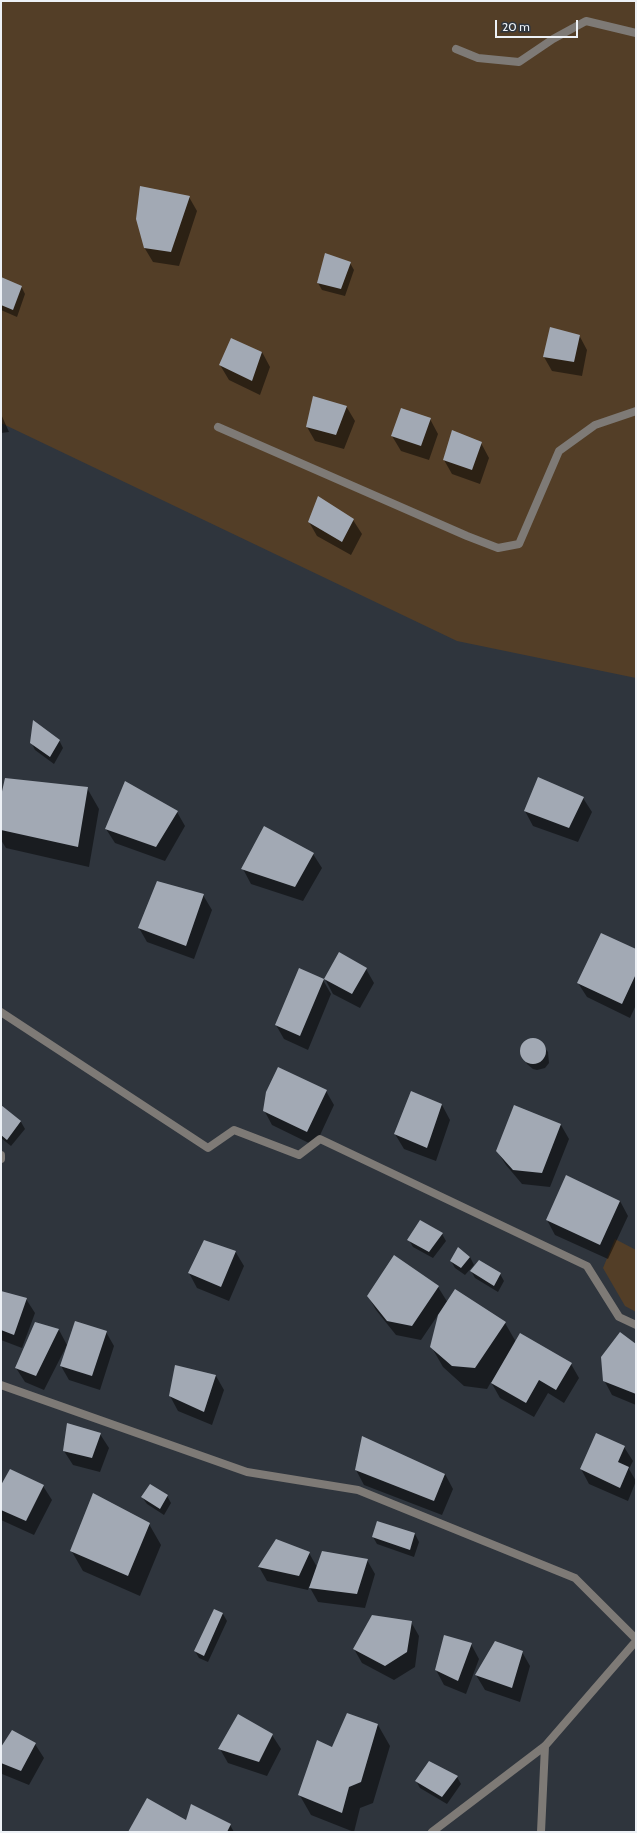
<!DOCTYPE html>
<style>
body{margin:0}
#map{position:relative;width:637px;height:1833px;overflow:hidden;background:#2f353d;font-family:Cabin,sans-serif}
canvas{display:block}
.frame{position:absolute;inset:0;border:2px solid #edf1f6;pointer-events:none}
.scale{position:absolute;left:495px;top:20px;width:83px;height:18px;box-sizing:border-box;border:2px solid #edf1f6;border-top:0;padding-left:5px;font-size:12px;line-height:14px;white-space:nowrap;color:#edf1f6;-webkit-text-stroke:3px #2f353d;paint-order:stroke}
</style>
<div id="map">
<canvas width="637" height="1833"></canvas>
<div class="frame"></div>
<div class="scale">20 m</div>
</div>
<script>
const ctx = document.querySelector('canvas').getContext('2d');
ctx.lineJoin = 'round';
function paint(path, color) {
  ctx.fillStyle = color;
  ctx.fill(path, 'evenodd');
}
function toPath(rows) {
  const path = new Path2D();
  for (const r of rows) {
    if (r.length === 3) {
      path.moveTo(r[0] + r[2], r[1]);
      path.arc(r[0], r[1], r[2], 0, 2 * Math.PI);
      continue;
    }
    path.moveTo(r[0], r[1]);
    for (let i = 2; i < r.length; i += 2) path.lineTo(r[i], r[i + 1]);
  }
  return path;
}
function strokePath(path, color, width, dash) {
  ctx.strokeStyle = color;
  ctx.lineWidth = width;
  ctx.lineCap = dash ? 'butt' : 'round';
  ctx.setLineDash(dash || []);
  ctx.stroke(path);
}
const green = toPath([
 [1,1,636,1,636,678,457,641,1,423],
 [615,1239,636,1250,636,1312,625,1306,603,1268]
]);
const shadow = toPath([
 [189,197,197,211,179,266,153,262,144,247],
 [350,263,354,270,345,296,322,290,318,283],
 [1,278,21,286,25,294,17,317,1,310],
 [579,335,587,350,582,376,552,371,544,357],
 [262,352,270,367,260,395,229,380,220,365],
 [346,406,355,421,344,449,315,441,307,427],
 [1,414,9,432,1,433],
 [430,419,438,434,429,460,401,451,392,436],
 [481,443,489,458,480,484,452,474,444,460],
 [353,520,362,534,351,555,317,536,309,522],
 [59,740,63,748,54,764,35,750,31,742],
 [539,778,583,798,592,812,578,842,533,826,525,811],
 [87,788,99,809,89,867,6,848,1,840,1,800],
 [177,812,185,826,165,861,115,843,106,829],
 [313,854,322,868,303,901,251,884,243,869],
 [203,895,212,910,194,959,147,942,139,928],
 [636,950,636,1005,630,1018,587,997,578,983],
 [366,969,374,983,360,1008,333,994,325,979],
 [323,980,331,994,308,1050,284,1039,276,1025],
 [530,1039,538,1040,548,1052,549,1063,545,1068,537,1070,533,1069,527,1064,523,1056,522,1048,526,1041],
 [326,1091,334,1105,315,1146,272,1125,264,1110],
 [442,1105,450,1120,436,1161,404,1149,395,1134],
 [1,1107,21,1122,25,1129,11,1146,1,1138],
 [561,1125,569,1139,550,1187,522,1184,506,1165,497,1151],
 [620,1201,628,1216,608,1259,555,1235,547,1220],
 [442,1234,446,1241,433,1258,413,1247,409,1240],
 [458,1248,470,1257,474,1265,465,1275,455,1268,451,1261],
 [235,1251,244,1266,229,1301,197,1288,189,1273],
 [471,1271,500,1274,504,1281,498,1292,475,1278],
 [438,1287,448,1303,505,1323,516,1342,571,1364,579,1378,564,1403,548,1393,534,1417,500,1398,491,1382,487,1389,464,1386,443,1367,431,1346,440,1312,421,1340,396,1335,376,1310,368,1296],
 [1,1292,26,1299,35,1313,22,1348,1,1340],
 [59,1330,67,1345,44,1390,25,1382,16,1368],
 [106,1332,114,1346,100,1390,69,1380,61,1366],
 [636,1345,636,1405,612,1395,604,1380],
 [216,1376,224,1390,212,1425,178,1411,170,1396],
 [100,1434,109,1448,100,1472,73,1465,64,1451],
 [624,1447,633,1461,629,1469,636,1481,628,1501,589,1484,581,1469],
 [356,1470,445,1474,453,1489,442,1515,364,1485],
 [43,1486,52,1500,34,1535,1,1520,1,1487],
 [167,1496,171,1503,164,1515,147,1504,142,1497],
 [149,1524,161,1545,140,1596,83,1571,71,1550],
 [415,1534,419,1542,414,1557,377,1544,373,1537],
 [309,1553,317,1567,367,1560,375,1574,365,1608,318,1602,309,1586,308,1590,267,1581,259,1567],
 [214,1610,223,1614,227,1621,208,1662,199,1658,195,1651],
 [411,1622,419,1636,415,1667,394,1680,362,1663,354,1649],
 [471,1644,479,1659,466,1694,444,1685,436,1670],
 [522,1652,530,1666,520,1702,485,1690,476,1675],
 [347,1715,378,1725,390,1746,373,1803,360,1808,354,1832,311,1815,299,1794,333,1748],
 [272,1735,281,1749,267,1776,228,1763,220,1749],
 [35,1744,44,1758,29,1785,2,1774,1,1749],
 [457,1777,461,1784,447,1804,420,1788,416,1781],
 [230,1825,234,1832,129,1832]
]);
const building = toPath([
 [140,186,190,196,171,252,144,248,136,219],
 [325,253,351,262,341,289,317,283],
 [1,277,22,286,13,310,1,305],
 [550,327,580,335,574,362,543,357],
 [231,338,262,352,252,381,219,365],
 [313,396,347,406,336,435,306,427],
 [401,408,431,418,421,446,391,436],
 [452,430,482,442,472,470,443,460],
 [318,496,354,519,342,542,308,522],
 [33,720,60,740,50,757,30,743],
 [538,777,584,797,569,828,524,811],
 [5,778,88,787,78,847,1,830,1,796],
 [125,781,178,811,156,847,105,829],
 [264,826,314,853,295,887,241,869],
 [157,881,204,894,186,946,138,928],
 [601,933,636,949,636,974,622,1004,577,983],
 [339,952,367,968,352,994,324,979,300,1036,275,1025,299,968,324,979],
 [533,1051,13],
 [278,1067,327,1090,307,1132,263,1111,266,1092],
 [411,1091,442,1104,427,1148,394,1134],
 [1,1105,21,1121,7,1140,1,1135],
 [514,1105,561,1124,542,1173,513,1170,496,1151],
 [566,1175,620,1201,600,1245,546,1220],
 [420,1220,443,1233,429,1252,407,1240],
 [204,1240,236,1251,221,1287,188,1273],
 [458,1247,470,1257,461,1268,450,1261],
 [394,1255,439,1286,412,1326,387,1321,367,1296],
 [479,1260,501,1273,494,1286,470,1271],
 [455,1289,506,1322,475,1368,452,1366,430,1347,438,1315],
 [1,1291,27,1298,14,1335,1,1330],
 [75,1321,107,1331,92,1376,60,1366],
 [35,1322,59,1329,36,1376,15,1368],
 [620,1332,636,1344,636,1394,603,1381,601,1357],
 [520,1333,572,1363,556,1390,539,1380,526,1403,491,1383],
 [175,1365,216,1375,204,1412,169,1396],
 [67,1423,101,1433,92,1458,63,1451],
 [596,1433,625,1446,618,1462,629,1467,620,1488,580,1469],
 [362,1436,445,1474,434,1501,355,1470],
 [10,1469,44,1485,26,1521,1,1510,1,1485],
 [150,1484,168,1495,160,1509,141,1497],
 [93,1493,150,1523,128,1576,70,1551],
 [377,1521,415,1533,410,1550,372,1537],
 [276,1539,310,1552,299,1576,258,1567],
 [322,1551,368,1559,357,1594,309,1588],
 [214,1609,223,1613,204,1656,194,1651],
 [372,1615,412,1621,407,1652,385,1666,353,1649],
 [444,1635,472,1643,458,1681,435,1670],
 [495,1641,523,1651,512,1688,475,1675],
 [347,1713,378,1724,361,1782,349,1787,342,1813,298,1795,317,1740,332,1747],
 [238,1714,273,1734,259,1762,218,1749],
 [12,1730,36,1743,21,1771,1,1763,1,1747],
 [429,1761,458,1776,442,1797,415,1781],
 [147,1798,186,1820,191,1804,231,1824,227,1832,128,1832]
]);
const street = toPath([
 [456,49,478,58,519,62,553,39,586,21,636,33],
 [218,427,467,536,498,548,519,544,559,451,595,425,636,411],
 [1,1012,208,1148,234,1130,299,1155,320,1139,587,1266,619,1317,636,1325],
 [1,1155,1,1159],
 [1,1385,247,1472,358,1490,575,1578,636,1639],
 [432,1832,545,1746,636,1641],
 [541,1832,545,1746]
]);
paint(green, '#533e27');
paint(shadow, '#0007');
paint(building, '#a2a9b4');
strokePath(street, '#7e7a76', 8);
</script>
